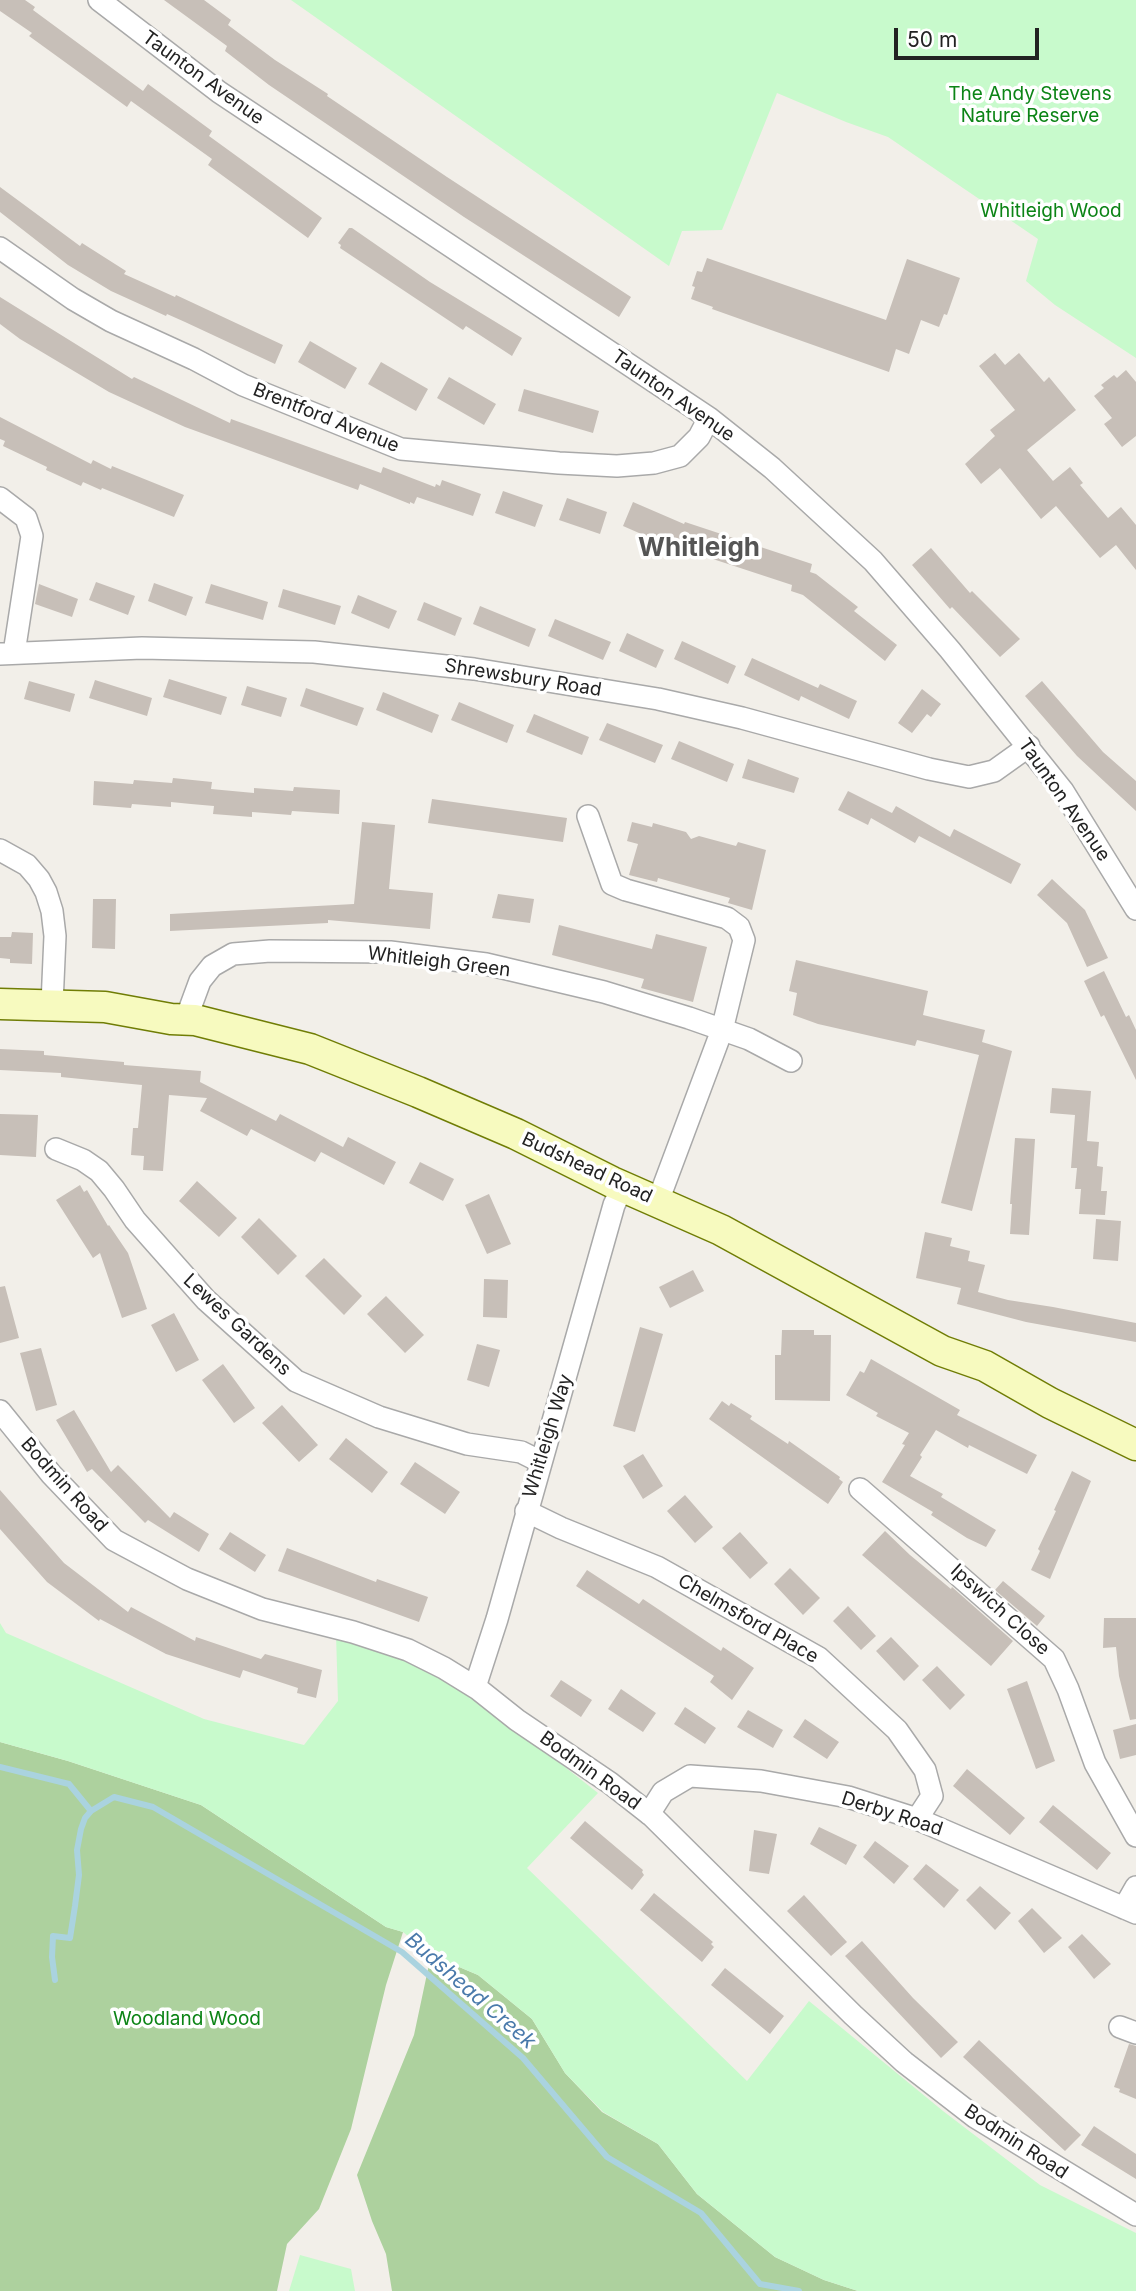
<!DOCTYPE html>
<style>
body{margin:0}
#map{position:relative;width:1136px;height:2291px;overflow:hidden;background:#f2efe9;font-family:Inter,sans-serif}
canvas{display:block}
.scale{position:absolute;left:894px;top:28px;width:145px;height:32px;box-sizing:border-box;border:4px solid #222;border-top:0;padding-left:9px;font-size:21px;line-height:24px;white-space:nowrap;color:#222;-webkit-text-stroke:5px #fff;paint-order:stroke}
</style>
<div id="map">
<canvas width="1136" height="2291"></canvas>
<div class="scale">50 m</div>
</div>
<script>
const ctx = document.querySelector('canvas').getContext('2d');
ctx.lineJoin = 'round';
function paint(path, color) {
  ctx.fillStyle = color;
  ctx.fill(path, 'evenodd');
}
function toPath(rows) {
  const path = new Path2D();
  for (const r of rows) {
    path.moveTo(r[0], r[1]);
    for (let i = 2; i < r.length; i += 2) path.lineTo(r[i], r[i + 1]);
  }
  return path;
}
function strokePath(path, color, width, dash) {
  ctx.strokeStyle = color;
  ctx.lineWidth = width;
  ctx.lineCap = dash ? 'butt' : 'round';
  ctx.setLineDash(dash || []);
  ctx.stroke(path);
}
function drawText(font, color, halo, rows, align = 'center') {
  ctx.font = font + ' Inter,sans-serif';
  ctx.lineWidth = 7;
  ctx.setLineDash([]);
  ctx.textBaseline = 'middle';
  ctx.strokeStyle = halo;
  ctx.fillStyle = color;
  for (const [text, x, y, turn = 0] of rows) {
    ctx.save();
    ctx.translate(x, y);
    ctx.rotate((+turn || 0) * Math.PI / 180);
    ctx.textAlign = isNaN(turn) ? turn : align;
    if (halo) ctx.strokeText(text, 0, 0);
    ctx.fillText(text, 0, 0);
    ctx.restore();
  }
}
const forest = toPath([
 [0,1742,68,1761,201,1805,386,1927,403,1932,386,1985,351,2129,319,2209,287,2244,277,2291,0,2291],
 [431,1955,478,1975,532,2019,565,2073,602,2112,658,2144,697,2194,775,2257,824,2280,858,2291,392,2291,386,2254,372,2221,357,2175,414,2035]
]);
const park = toPath([
 [291,0,1136,0,1136,358,1055,305,1026,281,1038,239,888,137,846,122,777,93,722,230,682,231,669,266],
 [0,1623,6,1633,204,1719,304,1745,338,1701,336,1634,429,1660,598,1793,527,1868,747,2081,809,2001,943,2111,1040,2185,1136,2233,1136,2291,858,2291,824,2280,775,2257,697,2194,658,2144,603,2112,565,2073,532,2019,478,1975,431,1955,403,1932,386,1927,201,1805,68,1761,0,1742],
 [300,2255,351,2269,355,2291,289,2291]
]);
const stream = toPath([
 [0,1767,69,1784,91,1811,114,1797,153,1807,402,1952,523,2058,607,2157,701,2213,760,2284,799,2291],
 [55,1980,52,1957,53,1936,70,1938,75,1906,79,1875,77,1850,81,1829,85,1818,91,1811]
]);
const building = toPath([
 [0,0,25,0,35,7,33,10,143,91,148,84,212,131,209,136,322,218,308,238,208,165,212,159,131,101,127,107,29,36,32,33,0,11],
 [164,0,204,0,231,20,228,25,275,60,328,94,327,96,447,177,631,297,619,317,464,217,269,85,225,51,227,46],
 [0,187,80,246,82,243,126,271,124,274,175,297,176,295,283,345,275,364,185,322,167,314,166,316,111,291,68,265,0,212],
 [349,228,352,228,430,282,522,338,512,356,466,326,463,330,340,248,341,245,338,243],
 [707,258,886,320,907,259,960,278,947,315,944,314,939,327,921,320,909,354,896,349,889,372,712,309,713,307,691,299,695,287,692,286,697,271,702,272],
 [0,297,132,379,134,377,230,423,231,419,381,473,383,467,435,487,436,484,440,486,442,480,481,494,473,516,417,497,414,504,410,502,410,504,360,484,358,490,185,427,109,392,20,339,0,324],
 [310,341,357,368,345,389,298,362],
 [995,353,1005,365,1019,353,1044,382,1049,377,1076,410,1027,450,1053,481,1070,467,1083,483,1080,485,1108,518,1121,507,1136,525,1136,570,1116,545,1100,558,1056,506,1041,519,1000,468,981,484,965,464,995,436,990,430,1015,410,979,366],
 [381,362,428,389,416,411,368,384],
 [1126,370,1136,382,1136,436,1122,447,1104,424,1112,418,1094,396,1104,388,1101,385,1114,375,1117,378],
 [449,377,496,404,484,425,437,398],
 [524,389,599,411,593,433,518,411],
 [0,417,91,464,93,460,111,469,112,466,184,495,174,517,102,488,101,490,83,482,81,486,46,470,47,467,3,446,5,441,0,439],
 [503,491,543,505,535,527,495,513],
 [567,498,607,512,600,534,559,520],
 [633,502,684,524,685,522,812,564,810,572,816,574,858,607,854,611,897,645,885,661,803,595,791,591,792,585,655,540,623,526],
 [931,548,970,593,972,591,1020,639,1000,657,952,607,950,609,912,565],
 [96,582,135,596,128,615,89,600],
 [154,583,193,597,186,616,148,601],
 [39,584,78,599,72,617,35,604],
 [211,584,268,602,263,620,205,603],
 [283,589,341,606,335,625,278,607],
 [358,595,397,611,389,629,351,613],
 [424,602,462,618,455,636,417,620],
 [480,606,536,629,529,647,473,624],
 [555,619,611,642,603,660,548,636],
 [627,633,664,650,656,668,619,651],
 [682,641,736,666,728,684,674,659],
 [752,658,818,688,820,684,857,701,849,719,801,696,799,701,744,675],
 [169,679,227,697,221,715,163,697],
 [95,680,152,698,147,716,89,698],
 [29,681,75,694,70,712,24,699],
 [1042,681,1103,752,1136,781,1136,811,1077,756,1025,696],
 [247,686,287,698,281,717,241,705],
 [306,688,364,708,357,726,300,706],
 [922,689,941,704,931,717,927,714,912,733,898,723],
 [383,692,439,715,432,733,376,710],
 [459,702,514,725,507,743,451,720],
 [534,714,589,737,582,755,526,732],
 [607,723,663,745,655,763,599,740],
 [679,741,734,764,727,782,671,759],
 [748,759,799,778,794,793,742,778],
 [173,778,212,782,211,789,254,793,254,788,293,791,294,787,340,790,339,814,292,811,291,815,252,812,252,817,213,814,214,806,191,804,171,802,171,807,132,804,131,808,93,805,94,781,133,784,134,780,172,783],
 [848,791,892,813,896,806,950,837,954,829,1021,864,1011,884,919,836,915,843,871,818,868,825,838,810],
 [432,799,567,818,563,842,428,823],
 [362,822,395,825,389,889,433,893,430,929,328,920,328,923,170,931,170,914,354,904],
 [632,822,652,827,653,823,686,832,691,839,699,836,736,846,738,842,766,850,752,910,728,903,730,898,658,878,657,882,629,875,638,844,627,841],
 [1052,879,1085,910,1108,958,1087,967,1067,923,1037,895],
 [498,894,534,899,530,923,492,918],
 [93,899,116,899,115,949,92,948],
 [559,925,652,949,656,934,707,947,693,1002,641,988,644,979,552,955],
 [12,932,33,933,32,964,10,963,10,959,0,958,0,937,11,937],
 [796,960,928,991,923,1015,985,1030,979,1054,982,1042,1012,1051,972,1211,941,1203,979,1055,917,1040,915,1046,818,1024,793,1015,797,993,789,991],
 [1104,971,1126,1017,1129,1015,1136,1030,1136,1080,1104,1015,1101,1017,1084,981],
 [0,1049,44,1051,44,1055,124,1062,124,1065,201,1071,200,1082,276,1121,280,1114,343,1147,348,1137,396,1162,384,1185,321,1152,315,1162,251,1129,247,1136,200,1111,207,1098,169,1095,163,1171,143,1170,144,1156,131,1155,133,1128,138,1128,142,1085,61,1077,61,1073,0,1070],
 [1052,1088,1091,1091,1087,1141,1099,1142,1097,1166,1103,1167,1101,1191,1107,1191,1105,1215,1079,1214,1081,1189,1075,1189,1077,1168,1071,1168,1075,1115,1050,1113],
 [0,1114,38,1115,36,1157,0,1155],
 [1015,1138,1035,1139,1029,1235,1010,1234,1012,1204,1010,1204],
 [420,1162,454,1179,443,1201,409,1183],
 [197,1181,237,1218,219,1237,179,1201],
 [80,1185,84,1192,87,1190,108,1226,109,1225,128,1253,147,1309,122,1318,100,1253,93,1258,56,1200],
 [489,1194,511,1244,487,1254,465,1205],
 [259,1218,297,1256,278,1275,241,1237],
 [1096,1219,1121,1221,1118,1261,1093,1259],
 [925,1232,952,1238,950,1246,970,1251,968,1261,985,1265,978,1292,1008,1300,1053,1307,1136,1323,1136,1342,1026,1322,957,1304,961,1288,916,1278],
 [324,1258,362,1296,344,1315,305,1276],
 [693,1270,704,1291,670,1308,659,1287],
 [484,1279,508,1280,507,1318,483,1317],
 [5,1286,19,1338,0,1343,0,1287],
 [386,1296,424,1335,405,1353,367,1314],
 [174,1313,199,1360,176,1372,151,1325],
 [640,1327,663,1334,635,1432,613,1426],
 [782,1330,814,1330,814,1335,831,1335,830,1401,775,1400,775,1355,781,1355],
 [477,1344,500,1350,489,1387,467,1380],
 [41,1348,57,1405,36,1411,20,1353],
 [871,1359,960,1410,957,1415,1037,1455,1027,1474,969,1445,968,1448,936,1430,920,1455,922,1457,910,1476,943,1494,941,1497,996,1530,986,1547,967,1538,931,1515,933,1512,882,1482,905,1445,902,1444,909,1433,876,1416,878,1413,846,1395,860,1371,864,1373],
 [223,1364,255,1408,234,1423,202,1380],
 [722,1401,729,1406,731,1403,752,1416,750,1419,788,1444,789,1441,840,1477,839,1479,843,1482,828,1504,709,1419],
 [282,1405,318,1445,299,1462,262,1423],
 [74,1410,111,1472,118,1465,170,1518,174,1512,209,1534,199,1552,148,1520,145,1523,92,1469,87,1472,56,1420],
 [346,1438,388,1472,372,1493,329,1459],
 [643,1454,663,1486,643,1499,623,1466],
 [415,1462,460,1492,445,1514,400,1484],
 [1072,1471,1091,1481,1050,1579,1031,1570,1040,1551,1038,1549,1056,1511,1054,1510],
 [0,1490,64,1563,128,1612,131,1607,195,1641,196,1637,261,1659,265,1654,322,1670,316,1698,297,1693,298,1688,243,1670,240,1678,166,1654,100,1619,99,1621,47,1582,0,1529],
 [685,1495,713,1527,695,1543,667,1511],
 [885,1531,910,1555,951,1589,952,1587,1013,1641,991,1666,862,1555],
 [230,1532,266,1555,255,1572,219,1549],
 [740,1532,768,1563,750,1579,722,1548],
 [287,1548,376,1582,377,1579,428,1597,419,1622,278,1571],
 [790,1568,820,1598,803,1615,774,1584],
 [587,1570,639,1604,643,1599,721,1651,723,1647,754,1668,732,1700,710,1682,714,1676,576,1586],
 [1003,1581,1045,1616,1037,1626,995,1590],
 [848,1606,876,1636,861,1650,833,1621],
 [1104,1618,1136,1618,1136,1719,1130,1720,1119,1676,1116,1647,1103,1648],
 [891,1637,919,1666,904,1681,876,1651],
 [937,1666,965,1695,950,1710,922,1680],
 [561,1680,592,1700,581,1717,550,1696],
 [1027,1681,1055,1761,1036,1769,1007,1689],
 [621,1689,656,1713,643,1732,608,1709],
 [685,1707,716,1728,705,1744,674,1724],
 [748,1710,783,1730,773,1748,737,1727],
 [805,1719,839,1742,827,1759,793,1737],
 [1136,1724,1136,1755,1120,1759,1113,1730],
 [967,1769,1025,1818,1010,1835,953,1786],
 [1053,1805,1111,1853,1097,1870,1039,1822],
 [585,1821,643,1870,642,1872,644,1875,632,1890,570,1838],
 [819,1827,857,1845,846,1865,810,1844],
 [754,1830,777,1834,769,1874,749,1871],
 [875,1841,909,1866,894,1884,863,1857],
 [926,1864,959,1890,944,1908,913,1879],
 [980,1886,1011,1913,995,1930,966,1900],
 [654,1893,713,1942,711,1944,714,1947,702,1962,640,1910],
 [804,1895,847,1942,831,1956,787,1911],
 [1032,1908,1062,1938,1044,1953,1018,1921],
 [1082,1934,1111,1964,1094,1979,1068,1947],
 [862,1941,913,1998,958,2042,941,2058,845,1956],
 [725,1968,784,2016,770,2034,711,1985],
 [979,2040,1081,2135,1065,2151,963,2057],
 [1129,2044,1136,2046,1136,2099,1119,2092,1120,2089,1114,2087],
 [1094,2126,1136,2154,1136,2179,1081,2145]
]);
const street = toPath([
 [99,0,219,92,709,418,772,468,873,561,950,650,1063,791,1136,909],
 [0,248,73,299,111,321,194,359,243,385,401,449,559,463,617,466,654,463,680,456,699,437,709,418],
 [0,498,26,518,32,536,14,653],
 [0,654,142,648,314,652,474,669,658,699,742,718,929,769,969,777,994,771,1029,746],
 [588,816,612,884,626,890,727,918,739,927,744,940,722,1030,658,1201],
 [0,850,27,865,39,879,46,892,52,911,55,936,52,1004],
 [186,1019,200,981,212,966,233,954,270,951,390,952,486,964,604,992,689,1018,749,1039,791,1061],
 [56,1149,83,1160,99,1171,114,1189,135,1220,206,1300,296,1381,379,1417,467,1444,521,1452,541,1462],
 [0,1411,51,1474,114,1540,187,1579,262,1609,353,1632,408,1650,444,1668,478,1689,517,1720,610,1783,652,1816,853,2015,904,2062,975,2117,1136,2215],
 [860,1489,1054,1659,1068,1689,1095,1763,1136,1836],
 [526,1511,561,1528,657,1567,819,1658,897,1730,925,1770,932,1796,917,1819],
 [475,1687,497,1619,614,1205,623,1186],
 [649,1814,663,1792,690,1776,761,1781,848,1797,917,1819,1136,1913],
 [1124,1908,1136,1887],
 [1120,2027,1136,2033]
]);
const secondary = toPath([
 [0,1004,105,1007,171,1019,195,1020,310,1049,418,1092,516,1134,612,1182,721,1230,942,1351,985,1366,1050,1403,1136,1445]
]);
const streetNames = [
 ["Taunton Avenue",203,78,36],
 ["Taunton Avenue",673,396,35],
 ["Brentford Avenue",326,418,22],
 ["Shrewsbury Road",523,678,9],
 ["Taunton Avenue",1064,800,55],
 ["Whitleigh Green",439,962,7],
 ["Budshead Road",587,1168,25],
 ["Lewes Gardens",237,1325,43],
 ["Whitleigh Way",548,1436,-73],
 ["Bodmin Road",64,1485,48],
 ["Ipswich Close",1000,1610,42],
 ["Chelmsford Place",748,1619,30],
 ["Bodmin Road",590,1771,36],
 ["Derby Road",892,1814,18],
 ["Bodmin Road",1016,2142,33]
];
const parkNames = [
 ["The Andy Stevens",1030,94],
 ["Nature Reserve",1030,116],
 ["Whitleigh Wood",1051,211],
 ["Woodland Wood",187,2019]
];
const waterNames = [
 ["Budshead Creek",470,1991,41]
];
const districtNames = [
 ["Whitleigh",699,548]
];
paint(forest, '#add19e');
paint(park, '#c8facc');
strokePath(stream, '#aad3df', 6);
paint(building, '#c7bfb8');
strokePath(street, '#a9a9a9', 24);
strokePath(secondary, '#707d05', 33);
strokePath(street, '#fff', 21);
strokePath(secondary, '#f7fabf', 30);
drawText('19px', '#222', '#fff', streetNames);
drawText('19px', '#0c8416', '#fff', parkNames);
drawText('italic 21px', '#4a7aab', '#fff', waterNames);
drawText('bold 26px', '#555', '#fff', districtNames);
</script>
